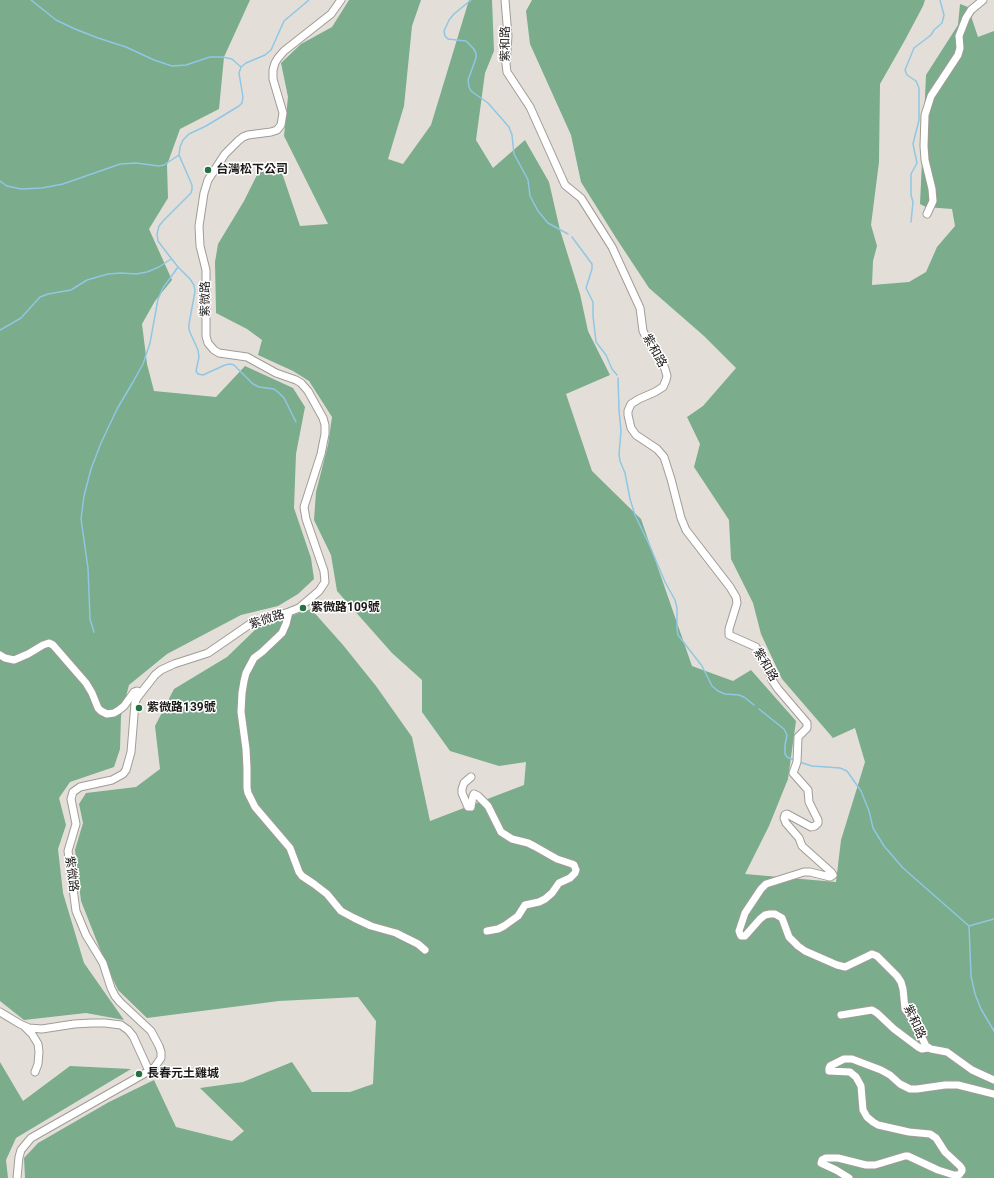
<!DOCTYPE html>
<meta charset="utf-8">
<style>
body{margin:0}
canvas{display:block;background:#e3dfd8}
</style>
<canvas width="994" height="1178"></canvas>
<script>
const ctx = document.querySelector('canvas').getContext('2d');
ctx.lineJoin = 'round';
function paint(path, color) {
  ctx.fillStyle = color;
  ctx.fill(path, 'evenodd');
}
function toPath(rows) {
  const path = new Path2D();
  for (const r of rows) {
    path.moveTo(r[0], r[1]);
    for (let i = 2; i < r.length; i += 2) path.lineTo(r[i], r[i + 1]);
  }
  return path;
}
function strokePath(path, color, width, dash) {
  ctx.strokeStyle = color;
  ctx.lineWidth = width;
  ctx.lineCap = dash ? 'butt' : 'round';
  ctx.setLineDash(dash || []);
  ctx.stroke(path);
}
function drawText(font, color, halo, rows, align = 'center') {
  ctx.font = font + ' Roboto,"Noto Sans TC",sans-serif';
  ctx.lineWidth = 3;
  ctx.setLineDash([]);
  ctx.textBaseline = 'middle';
  ctx.strokeStyle = halo;
  ctx.fillStyle = color;
  for (const [text, x, y, turn = 0] of rows) {
    ctx.save();
    ctx.translate(x, y);
    ctx.rotate((+turn || 0) * Math.PI / 180);
    ctx.textAlign = isNaN(turn) ? turn : align;
    if (halo) ctx.strokeText(text, 0, 0);
    ctx.fillText(text, 0, 0);
    ctx.restore();
  }
}
const forest = toPath([
 [0,0,250,0,224,57,219,109,180,129,167,165,168,198,149,229,172,280,155,301,142,324,147,364,154,391,216,397,245,366,293,388,305,407,296,454,294,508,311,558,314,579,298,594,278,606,241,615,167,654,129,685,121,716,120,749,114,767,70,782,59,798,66,825,58,849,63,893,84,963,124,1020,86,1013,24,1020,0,1001],
 [349,0,421,0,412,26,404,106,388,159,403,164,431,125,469,0,492,0,494,51,485,73,476,140,493,168,525,140,549,182,560,230,580,294,588,331,610,375,566,394,592,471,641,519,692,666,733,681,751,670,796,721,788,779,769,826,745,874,836,882,841,840,865,762,855,728,833,738,782,679,761,634,753,603,731,559,729,520,694,467,700,444,687,417,703,406,736,368,704,336,649,288,616,238,581,182,571,135,530,44,526,11,532,0,925,0,923,6,905,40,880,84,879,162,871,225,877,246,873,261,872,285,909,282,926,272,937,247,955,226,952,209,926,207,920,204,926,75,958,25,960,4,968,7,978,37,994,31,994,1178,25,1178,24,1158,38,1143,109,1102,154,1080,176,1127,232,1141,244,1131,200,1088,243,1082,292,1062,312,1092,350,1092,373,1084,376,1021,358,997,279,1001,147,1018,118,990,107,967,81,901,75,850,83,823,79,804,86,793,136,787,160,769,155,726,174,689,227,657,258,627,311,609,343,645,376,686,412,737,430,821,524,785,526,762,499,766,450,751,422,712,422,680,392,653,337,591,331,555,314,520,316,492,328,445,332,417,309,381,293,371,258,355,262,340,247,329,216,313,215,262,218,244,244,201,258,173,280,167,300,226,328,224,284,136,288,97,281,63,301,44,332,27],
 [0,1062,23,1101,70,1066,131,1069,16,1138,6,1160,8,1178,0,1178]
]);
const stream = toPath([
 [31,0,56,20,75,29,98,38,126,47,154,60,172,66,186,65,210,57,222,57,232,59,241,67],
 [471,0,454,14,449,20,444,31,445,36,448,39,466,41,473,48,476,53,476,58,468,80,469,87,471,91,488,103,509,127,512,135,514,154,526,176,528,180,530,196,538,211,548,223,568,234],
 [0,181,7,186,21,189,42,188,63,184,120,164,136,163,159,166,164,165,179,155],
 [911,222,913,202,911,195,911,174,917,163,913,144,919,120,919,88,916,81,907,75,905,70,914,48,931,35,934,30,942,23,944,15,940,0],
 [572,237,592,264,592,269,586,288,593,302,593,316,596,342,606,355,612,369,617,375],
 [178,267,190,279,194,285,195,291,189,324,189,330,198,350,199,357,196,371,198,374,203,375,225,365,230,364,234,365,253,384,259,387,274,389,279,393,284,398,296,422],
 [0,330,21,318,40,297,48,294,71,290,87,280,108,274,121,273,136,274,147,272,159,267,171,259],
 [618,378,619,410,621,431,619,454,620,461,625,473,630,499,635,515,649,544,665,582,675,600,677,608,677,628,678,635,702,666,712,686,718,691,725,694,739,695,744,697,754,705],
 [94,632,90,619,88,568,81,519,84,496,91,469,101,443,117,409,133,382,143,364,150,343,158,299,163,288,178,267,164,249,158,241,157,234,159,226,164,220,191,193,192,189,192,185,179,155,180,147,183,140,189,134,206,126,239,106,242,103,243,97,239,73,241,67,246,63,265,55,271,50,284,21,309,0],
 [759,709,784,729,787,735,785,745,785,754,787,757,794,760],
 [799,762,812,766,840,768,847,771,861,791,869,811,873,828,884,846,903,868,969,926,971,976,975,994,981,1009,994,1031],
 [969,926,994,919]
]);
const minor = toPath([
 [505,0,508,36,506,64,507,72,530,107,565,185,581,198,612,247,640,308,643,331,647,339,662,361,665,369,667,376,666,380,663,387,655,392,639,399,631,404,628,411,628,415,631,428,636,435,657,449,664,457,671,479,681,518,686,530,730,587,736,597,737,603,729,629,729,635,756,647,770,674,772,680,778,689,807,723,807,728,798,737,797,762,793,773,808,790,809,802,818,820,818,823,815,826,811,827,787,814,785,815,784,818,786,823,799,838,802,846,831,872,833,875,830,877,810,872,804,872,766,884,761,889,745,913,739,931,740,934,741,936,745,936,760,919,765,915,770,914,775,914,782,918,789,937,798,946,805,951,837,965,845,967,868,956,872,954,877,956,897,976,901,982,903,989,905,1009,914,1021,926,1046,931,1049,947,1052,972,1070,994,1080],
 [927,214,933,201,932,189,925,160,924,146,925,115,931,96,958,55,960,48,959,36,966,18,971,10,983,0],
 [289,612,286,624,282,633,262,652,254,658,246,673,244,681,242,693,241,712,246,749,247,768,247,788,248,793,255,807,290,848,299,872,302,876,314,884,327,894,341,911,354,918,371,926,396,933,418,944,425,950],
 [0,655,5,658,14,660,28,654,43,645,49,643,53,645,86,683,92,693,98,708,101,711,107,714,114,713,119,710,124,706,134,692,137,691,141,693],
 [471,777,464,783,462,789,462,793,468,807,471,807,473,796,474,794,478,796,488,806,501,832,512,839,528,843,534,846,557,859,572,864,574,865,576,870,575,873,570,878,559,883,552,893,545,899,539,902,525,905,518,916,504,926,498,929,487,931],
 [0,1012,20,1024,29,1028,42,1029,74,1024,92,1023,105,1023,121,1025,128,1030,133,1036,149,1071],
 [841,1015,872,1010,877,1013,894,1029,918,1047,922,1049,928,1048],
 [25,1027,32,1034,38,1044,39,1052,38,1064,35,1072],
 [17,1178,19,1157,21,1150,31,1138,149,1071,154,1068,161,1058,161,1052,159,1046,151,1031,120,1002,115,996,111,988,103,963,86,935,76,911,68,851,76,824,71,799,73,792,80,787,112,780,123,774,126,770,131,752,135,703,137,698,155,675,161,670,174,664,208,653,253,622,289,612,299,608,319,591,325,582,324,571,306,519,304,507,321,454,325,434,325,425,323,418,308,391,301,383,296,380,276,373,247,357,219,353,214,350,208,343,206,336,206,270,200,246,199,226,204,193,208,180,225,154,238,141,243,137,248,135,271,132,277,130,281,125,283,113,273,79,273,70,275,63,278,58,284,51,331,14,341,0],
 [849,1178,836,1170,823,1164,821,1163,822,1160,826,1158,838,1158,866,1165,875,1165,905,1156,908,1156,938,1170,954,1175,959,1175,962,1171,962,1169,960,1166,945,1152,936,1138,930,1134,909,1132,878,1125,873,1122,867,1117,863,1110,861,1086,856,1077,850,1072,829,1071,829,1068,830,1066,844,1059,852,1059,881,1070,890,1075,900,1084,910,1089,917,1089,945,1085,958,1085,994,1094]
]);
const markers = [
 [208,170,4,"#257241"],
 [303,608,4,"#257241"],
 [139,708,4,"#257241"],
 [139,1074,4,"#257241"]
];
const streetNames = [
 ["紫和路",506,44,-89],
 ["紫微路",206,299,-89],
 ["紫和路",654,351,61],
 ["紫微路",267,620,-18],
 ["紫和路",765,665,60],
 ["紫微路",71,874,83],
 ["紫和路",914,1022,65]
];
const poiNames = [
 ["台灣松下公司",216,170],
 ["紫微路109號",311,608],
 ["紫微路139號",147,708],
 ["長春元土雞城",147,1074]
];
paint(forest, '#7bac8c');
strokePath(stream, '#8fc7e4', 1.5);
strokePath(minor, '#a09c96', 9);
strokePath(minor, '#fff', 7);
for (const [x, y, r, color] of markers) {
  const dot = new Path2D();
  dot.arc(x, y, r, 0, 2 * Math.PI);
  ctx.fillStyle = color;
  ctx.fill(dot);
  strokePath(dot, '#fff', 1.5);
}
drawText('12px', '#1c1a18', '#fff', streetNames);
drawText('bold 12px', '#1c1a18', '#fff', poiNames, 'left');
</script>
